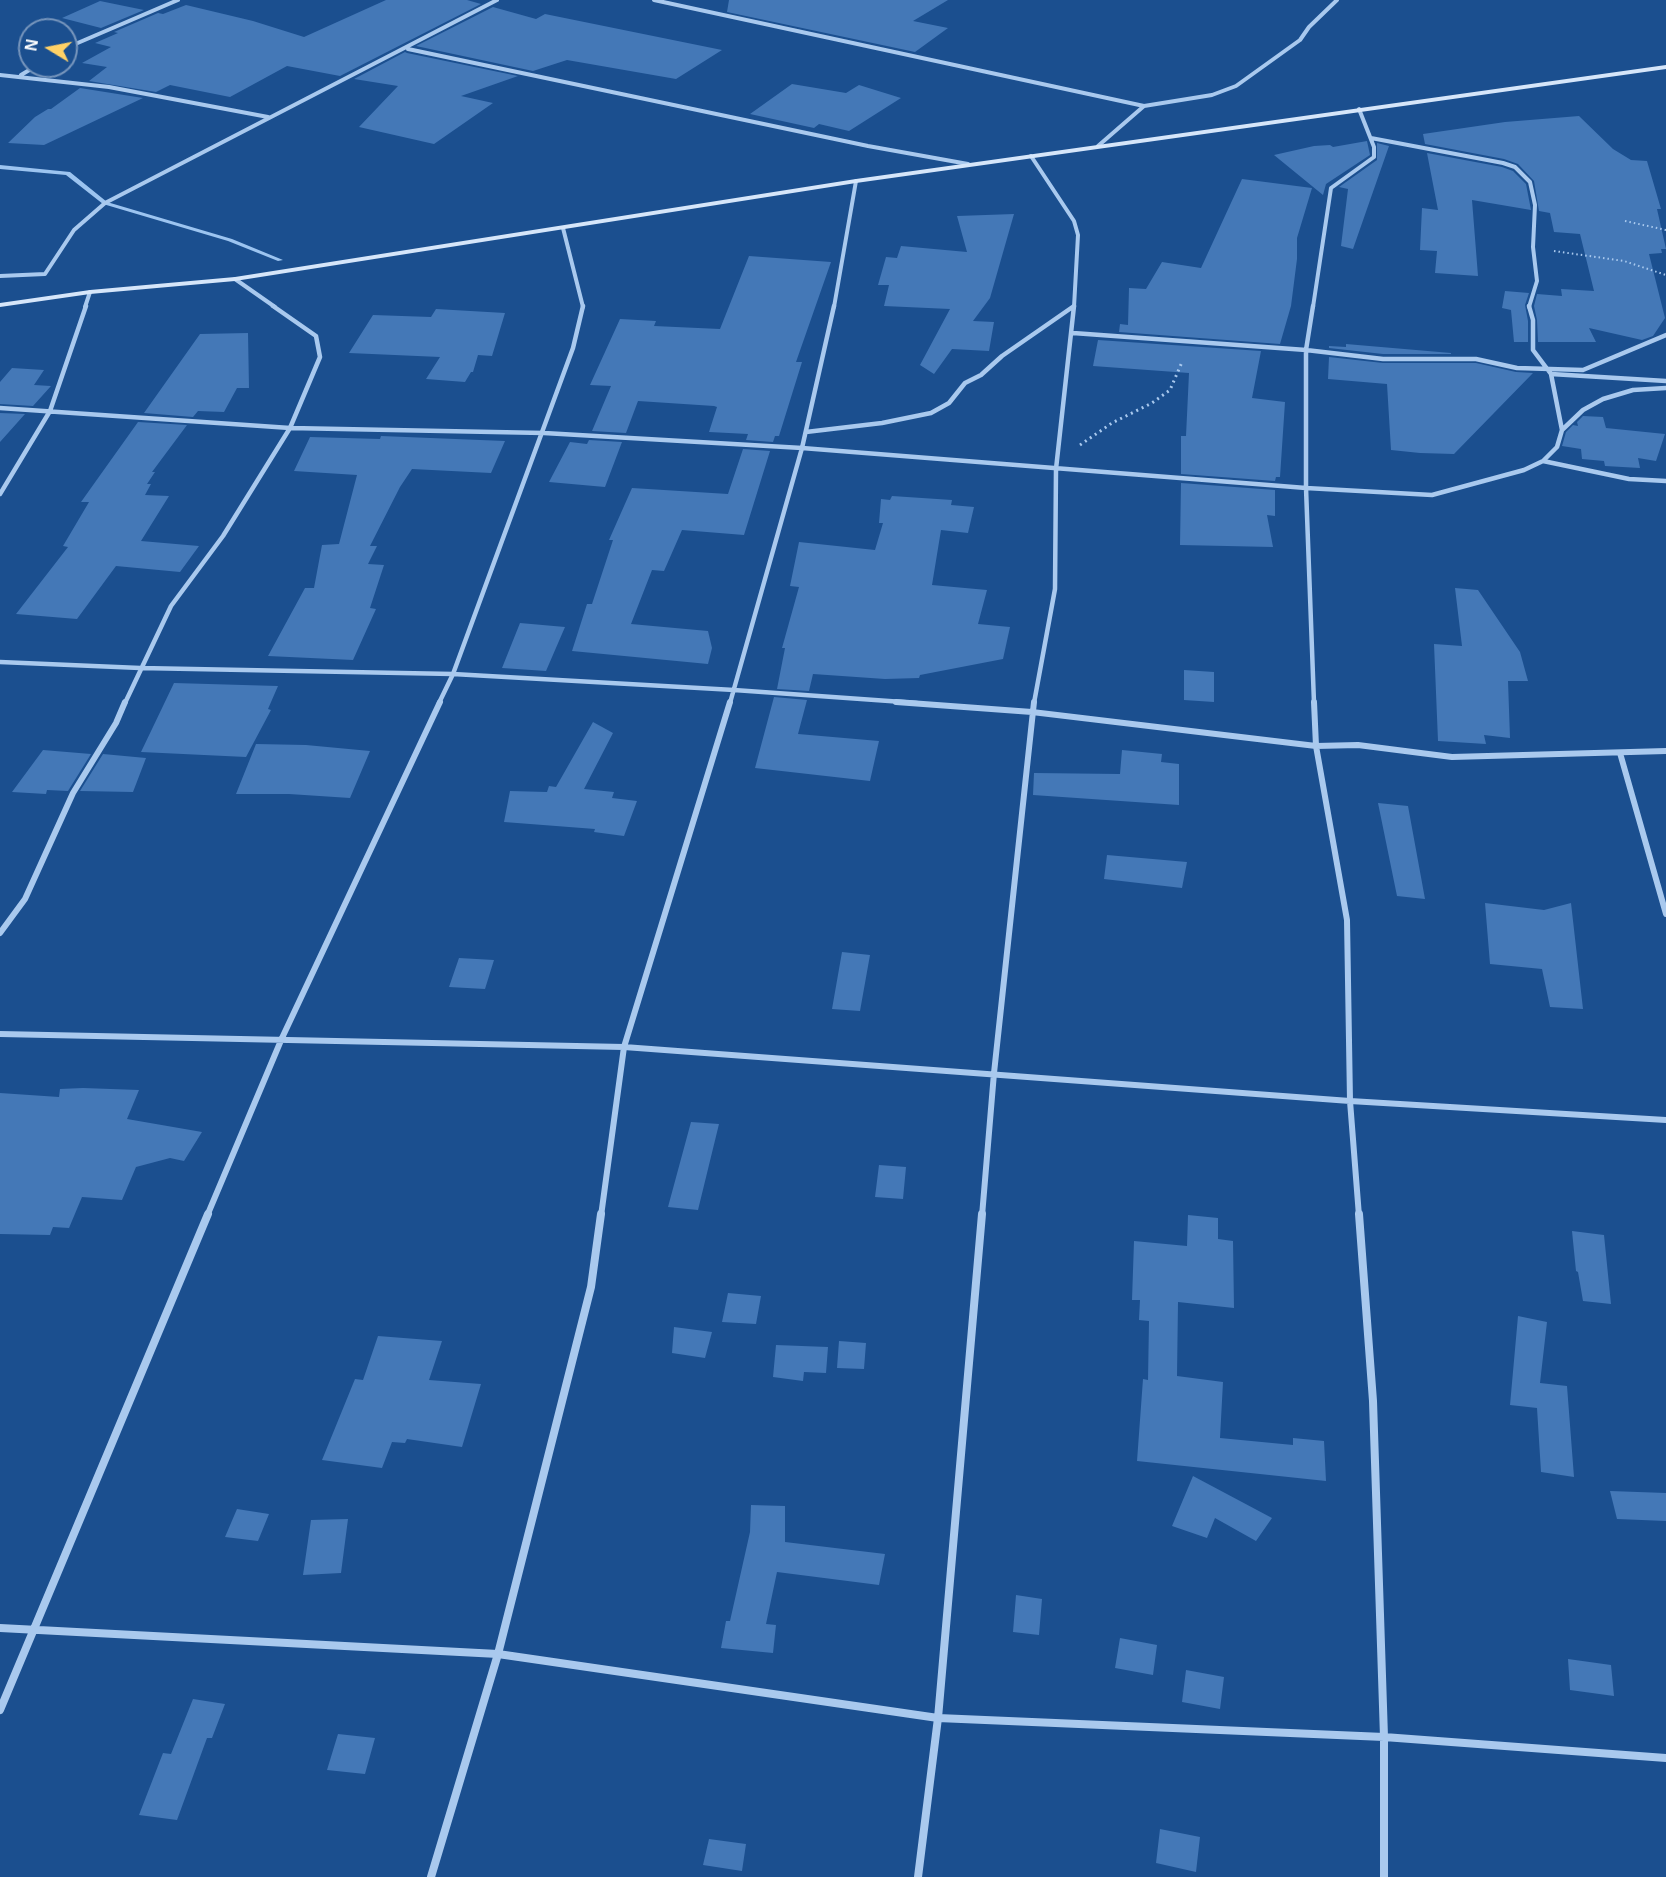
<!DOCTYPE html>
<style>
body{margin:0}
#map{position:relative;width:1666px;height:1877px;overflow:hidden;background:#1b4f8f;font-family:Helvetica,sans-serif}
canvas{display:block}
.north{position:absolute;left:18px;top:18px;width:60px;height:60px;box-sizing:border-box;background:#1b4f8f;border:2px solid #7695bc;border-radius:50%;rotate:280deg;font-size:16px;font-weight:700;line-height:24px;text-align:center;color:#fff}
.north::after{content:'';display:block;margin:auto;width:21px;height:27px;background:#ffd166;clip-path:polygon(50% 0,100% 100%,50% 72%,0 100%)}
</style>
<div id="map">
<canvas width="1666" height="1877"></canvas>
<div class="north">N</div>
</div>
<script>
const ctx = document.querySelector('canvas').getContext('2d');
ctx.lineJoin = 'round';
function toPath(rows) {
  const path = new Path2D();
  for (const r of rows) {
    path.moveTo(r[0], r[1]);
    for (let i = 2; i < r.length; i += 2) path.lineTo(r[i], r[i + 1]);
  }
  return path;
}
function paint(path, color) {
  ctx.fillStyle = color;
  ctx.fill(path, 'evenodd');
}
function strokePath(path, color, width, dash) {
  ctx.strokeStyle = color;
  ctx.lineWidth = width;
  ctx.lineCap = dash ? 'butt' : 'round';
  ctx.setLineDash(dash || []);
  ctx.stroke(path);
}
const stream = toPath([
 [0,165,70,172,107,202,232,239,283,260,278,261,228,241,103,204,66,175,0,169,0,165]
]);
const building = toPath([
 [386,0,467,0,481,4,340,76,287,66,230,97,170,85,156,92,89,81,107,67,82,63,111,47,95,43,118,33,114,32,158,13,163,14,186,5,253,21,304,37],
 [729,0,948,0,913,21,948,28,915,52,727,12],
 [100,1,144,10,101,28,62,18],
 [493,7,536,19,545,14,722,50,676,79,567,60,533,71,416,46],
 [405,52,407,53,518,76,461,96,493,103,434,144,359,127,398,86,354,79],
 [792,84,846,93,859,85,901,98,849,131,819,124,814,128,750,114],
 [80,88,143,98,44,145,8,143,35,117,48,109,51,109],
 [1579,116,1613,149,1631,160,1647,161,1661,209,1657,209,1666,249,1661,249,1662,253,1649,254,1665,318,1653,336,1642,340,1589,328,1596,342,1538,342,1537,320,1534,306,1537,294,1562,296,1561,289,1594,291,1580,234,1554,232,1550,213,1539,211,1534,181,1518,164,1504,159,1425,144,1423,134,1505,122],
 [1367,141,1370,155,1326,184,1323,195,1274,155,1314,146,1330,145,1333,147],
 [1377,143,1389,146,1353,249,1341,246,1348,189,1339,187,1377,160],
 [1427,153,1502,167,1513,171,1526,184,1531,210,1472,200,1478,276,1435,273,1437,251,1420,250,1422,208,1438,210],
 [1242,179,1312,188,1297,238,1297,259,1291,306,1280,344,1119,332,1120,324,1128,325,1129,288,1146,289,1162,262,1201,268],
 [1014,214,990,298,973,321,994,322,989,351,952,349,934,374,920,365,950,309,884,306,889,285,878,285,886,257,897,258,901,246,967,252,957,216],
 [749,256,831,262,796,362,802,362,779,436,775,436,773,442,746,440,748,434,709,432,717,407,714,406,638,401,626,433,592,431,611,386,590,385,620,319,656,321,654,326,720,329],
 [1505,291,1529,293,1525,305,1528,321,1528,342,1514,342,1511,310,1502,308],
 [436,309,505,313,492,356,478,355,473,372,471,372,465,382,426,379,440,357,349,353,373,315,431,317],
 [248,333,249,388,237,388,224,412,198,411,193,417,144,413,200,334],
 [1098,340,1261,351,1252,398,1285,402,1280,477,1276,477,1275,481,1181,474,1181,436,1186,436,1189,373,1093,366],
 [1346,344,1451,353,1451,354,1383,354,1329,348,1329,346,1346,347],
 [1329,357,1383,363,1476,363,1516,372,1533,373,1454,454,1420,453,1391,450,1387,384,1328,379],
 [12,368,44,370,34,385,51,386,33,406,0,404,0,382],
 [0,413,25,414,0,442],
 [1583,416,1603,417,1606,428,1665,434,1656,461,1638,458,1640,468,1605,466,1604,461,1582,459,1581,449,1562,446,1566,432,1573,425,1578,426,1577,422],
 [138,422,187,425,152,472,155,472,147,484,151,484,145,495,169,496,141,541,199,546,180,572,116,566,77,619,16,614,68,547,63,546,89,502,81,502],
 [381,436,505,441,491,473,412,469,400,487,370,546,377,546,368,564,384,565,370,608,376,609,353,660,268,656,305,588,314,588,322,545,339,544,357,475,294,471,310,437,380,439],
 [589,440,622,442,605,487,549,482,570,442,587,444],
 [743,449,770,451,744,535,682,530,664,571,652,570,631,624,708,631,712,648,708,664,572,651,587,604,592,604,613,540,609,540,632,488,728,494],
 [1181,483,1275,490,1275,516,1267,515,1273,547,1180,545],
 [892,496,952,500,951,505,974,507,968,533,941,530,932,585,987,590,978,624,1010,627,1003,659,920,675,919,678,885,679,813,674,809,691,777,689,785,648,782,648,799,587,790,586,799,542,875,550,883,523,879,523,881,499,890,500],
 [1455,588,1478,590,1520,652,1528,681,1508,681,1510,738,1484,735,1486,744,1438,741,1434,644,1462,646],
 [520,623,565,627,546,671,502,668],
 [1184,670,1214,672,1214,702,1184,700],
 [174,683,278,686,268,709,271,710,246,757,141,752],
 [774,697,807,700,798,734,879,741,870,781,755,768],
 [593,722,613,733,584,789,614,792,612,798,637,801,624,836,594,832,595,829,504,822,510,791,547,792,549,786,556,787],
 [256,744,306,745,370,751,350,798,289,794,236,794],
 [43,750,91,754,68,791,47,790,46,794,12,792],
 [1122,750,1162,754,1161,762,1179,764,1179,805,1033,795,1034,773,1120,774],
 [103,754,146,758,133,792,80,791],
 [1378,803,1408,806,1425,899,1397,896],
 [1107,855,1187,862,1182,888,1104,879],
 [1485,903,1544,910,1571,903,1583,1009,1550,1007,1542,969,1490,964],
 [842,952,870,955,860,1011,832,1009],
 [459,958,494,960,485,989,449,987],
 [83,1088,139,1090,127,1119,202,1132,184,1161,170,1158,136,1167,122,1200,82,1197,69,1228,53,1227,50,1235,0,1234,0,1093,59,1097,60,1089],
 [691,1122,719,1124,698,1210,668,1207],
 [879,1165,906,1167,903,1199,875,1197],
 [1188,1215,1218,1218,1218,1239,1233,1241,1234,1308,1178,1302,1177,1376,1223,1382,1220,1438,1293,1445,1293,1438,1324,1441,1326,1481,1137,1461,1143,1379,1148,1380,1149,1321,1139,1320,1140,1300,1132,1300,1134,1241,1187,1246],
 [1572,1231,1604,1235,1611,1304,1583,1301,1578,1272,1576,1271],
 [728,1293,761,1296,756,1324,722,1322],
 [1518,1316,1547,1322,1540,1383,1567,1386,1574,1477,1541,1472,1537,1408,1510,1405],
 [674,1327,712,1332,705,1358,672,1353],
 [378,1336,442,1341,429,1380,481,1384,462,1447,407,1439,405,1443,392,1442,382,1468,322,1460,355,1379,363,1380],
 [839,1341,866,1343,864,1369,837,1368],
 [776,1345,828,1347,826,1373,804,1372,803,1381,773,1377],
 [1193,1476,1272,1518,1256,1541,1215,1518,1207,1538,1172,1526],
 [1610,1491,1666,1493,1666,1521,1617,1519],
 [751,1505,785,1506,785,1542,885,1554,879,1585,777,1572,766,1624,776,1625,773,1653,721,1648,726,1621,730,1621,750,1532],
 [237,1509,269,1514,258,1541,225,1537],
 [348,1519,341,1573,303,1575,311,1520],
 [1016,1595,1042,1599,1039,1635,1013,1632],
 [1120,1638,1157,1645,1153,1675,1115,1668],
 [1568,1659,1611,1665,1614,1696,1570,1690],
 [1186,1670,1224,1677,1220,1709,1182,1702],
 [193,1699,225,1704,212,1738,207,1738,177,1820,139,1815,163,1753,171,1754],
 [338,1734,375,1738,365,1774,327,1770],
 [1160,1829,1200,1837,1196,1872,1156,1863],
 [709,1839,746,1844,742,1871,703,1865]
]);
const pathFar1 = toPath([
 [1625,221,1666,230],
 [1554,251,1624,261,1666,275]
]);
const path = toPath([
 [1080,445,1112,423,1152,403,1170,390,1182,362]
]);
const minorFar3 = toPath([
 [654,0,1144,106],
 [66,48,178,0],
 [408,49,868,146,968,164],
 [0,75,109,87,268,117],
 [21,75,36,66],
 [1371,138,1503,163,1515,167,1530,182,1535,205,1533,247,1537,281,1529,307],
 [1098,146,1144,106,1212,95,1236,86,1300,40,1309,27,1337,0],
 [1031,156,1074,221,1078,235,1074,307],
 [563,228,583,307],
 [0,276,45,274,74,230,105,203,497,0],
 [235,279,275,307],
 [85,307,90,292],
 [834,307,856,181],
 [1313,307,1331,188,1374,157,1374,147,1359,109]
]);
const minorFar2 = toPath([
 [1313,306,1306,350,1306,488,1314,703],
 [1529,306,1533,320,1533,350,1551,374,1562,430],
 [1073,333,1306,350,1383,359,1476,359,1517,368,1583,370,1666,335],
 [1551,374,1666,381],
 [0,408,290,428,544,433,802,448,1306,488,1432,495,1524,470,1543,461,1557,447,1562,430,1583,410,1603,399,1633,390,1666,388],
 [806,432,882,423,931,413,949,403,965,383,981,375,1002,356,1074,306],
 [1543,461,1629,479,1666,481],
 [0,494,50,411,86,306],
 [0,662,140,668,453,674,734,690,917,703],
 [125,703,171,606,223,536,290,428,320,357,316,336,273,306],
 [439,703,453,674,573,348,583,306],
 [730,703,802,448,834,306],
 [1034,703,1055,589,1056,469,1074,306]
]);
const minorFar1 = toPath([
 [896,702,1032,712,1316,746,1314,702],
 [1620,753,1666,914],
 [0,933,25,899,73,793,116,723,125,702],
 [0,1034,624,1047,1350,1101,1666,1120],
 [207,1216,282,1038,440,702],
 [601,1216,624,1047,730,702],
 [982,1216,994,1073,1034,702],
 [1359,1216,1350,1101,1347,920,1316,746,1358,745,1452,757,1666,751]
]);
const minor = toPath([
 [1359,1214,1373,1401,1384,1737,1384,1877],
 [0,1628,498,1654,938,1718,1384,1737,1666,1758],
 [0,1710,208,1214],
 [431,1877,498,1654,591,1287,601,1214],
 [918,1877,938,1718,982,1214]
]);
const secondary = toPath([
 [1666,65,1666,69,856,183,235,281,90,294,0,307,0,303,90,290,235,277,856,179,1666,65]
]);
paint(stream, '#9cc4f0');
paint(building, '#4478b7');
strokePath(pathFar1, '#a9c9ee', 2, [1.5, 3]);
strokePath(path, '#a9c9ee', 3, [2, 4]);
strokePath(minorFar3, '#a9c9ee', 4);
strokePath(minorFar2, '#a9c9ee', 4.5);
strokePath(minorFar1, '#a9c9ee', 6);
strokePath(minor, '#a9c9ee', 8);
paint(secondary, '#d6e6fa');
</script>
